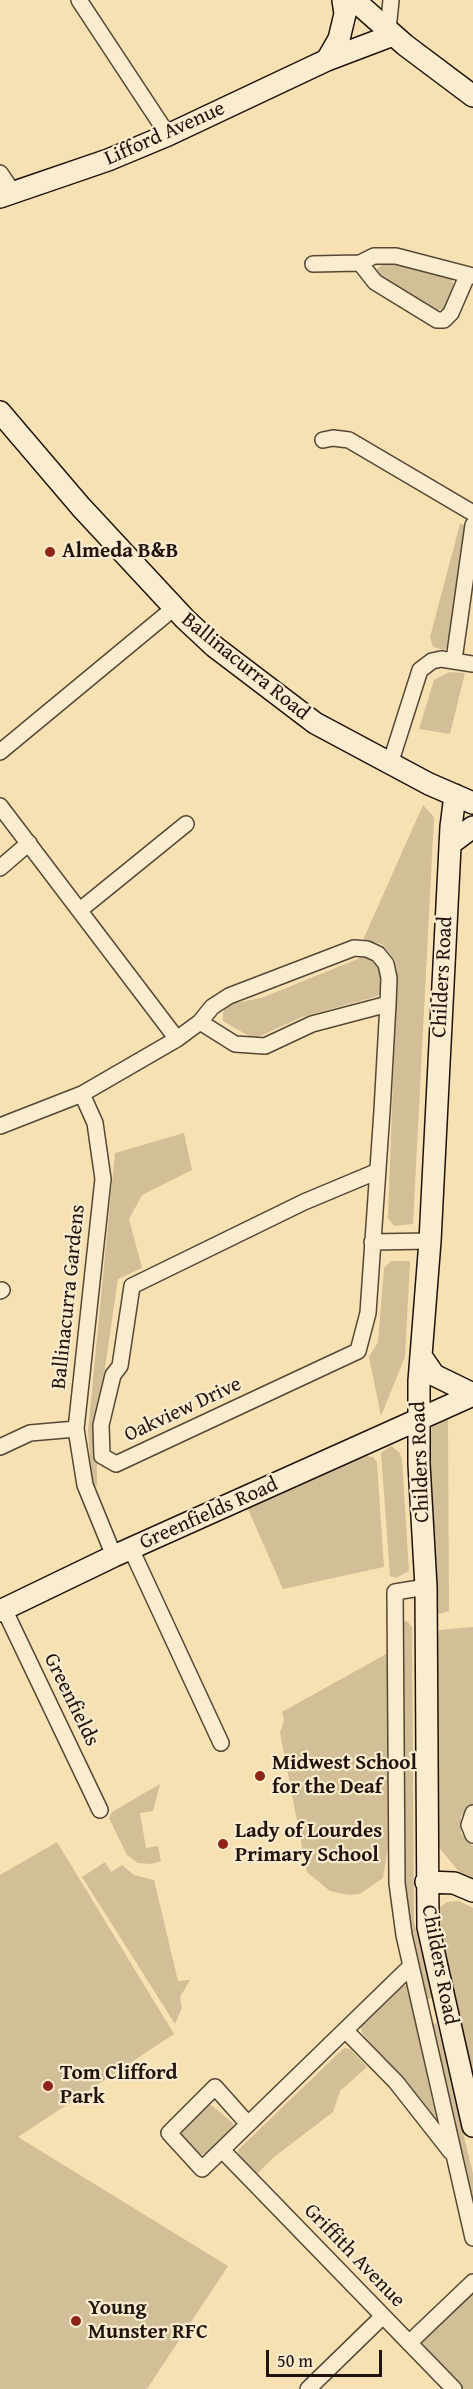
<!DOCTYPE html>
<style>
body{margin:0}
#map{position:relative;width:473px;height:2389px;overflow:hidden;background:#f7e1b3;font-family:"Gentium Book Plus",serif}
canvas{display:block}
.scale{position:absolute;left:266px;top:2350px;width:116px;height:27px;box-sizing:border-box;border:3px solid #20120c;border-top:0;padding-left:8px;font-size:18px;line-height:21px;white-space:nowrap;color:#20120c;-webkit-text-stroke:4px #faecce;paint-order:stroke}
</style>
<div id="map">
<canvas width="473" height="2389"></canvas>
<div class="scale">50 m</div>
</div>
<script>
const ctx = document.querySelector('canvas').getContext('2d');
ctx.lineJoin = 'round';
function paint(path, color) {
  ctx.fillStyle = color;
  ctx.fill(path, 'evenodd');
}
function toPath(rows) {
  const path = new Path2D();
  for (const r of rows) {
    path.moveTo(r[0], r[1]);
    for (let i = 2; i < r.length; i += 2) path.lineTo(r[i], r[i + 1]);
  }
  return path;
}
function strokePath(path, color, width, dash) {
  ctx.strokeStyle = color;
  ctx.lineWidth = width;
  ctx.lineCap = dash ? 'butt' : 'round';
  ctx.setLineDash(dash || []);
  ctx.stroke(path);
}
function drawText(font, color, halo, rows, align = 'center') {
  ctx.font = font + ' "Gentium Book Plus",serif';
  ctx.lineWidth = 4.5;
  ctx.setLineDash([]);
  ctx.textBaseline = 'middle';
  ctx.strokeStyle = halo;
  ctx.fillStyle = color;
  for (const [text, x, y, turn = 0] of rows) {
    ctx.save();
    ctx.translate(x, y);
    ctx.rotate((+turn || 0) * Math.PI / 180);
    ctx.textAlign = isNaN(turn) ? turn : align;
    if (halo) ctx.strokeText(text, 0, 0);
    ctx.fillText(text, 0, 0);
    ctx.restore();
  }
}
const green = toPath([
 [386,262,445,275,452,280,455,290,447,309,434,310,383,280,377,274,377,269],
 [460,524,465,525,453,643,444,650,433,647,430,637],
 [449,672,465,673,450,734,419,729,434,680],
 [423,805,434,817,413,1224,394,1226,388,1218,397,971,395,960,382,944,363,940],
 [365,956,380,967,384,987,378,996,302,1017,258,1037,249,1036,223,1021,223,1013,227,1005,264,997],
 [184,1133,192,1170,142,1195,129,1219,142,1268,118,1279,97,1422,97,1485,92,1487,88,1431,115,1153],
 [391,1261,410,1261,405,1357,381,1416,369,1357,378,1342,384,1268],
 [448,1417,449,1611,433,1616,428,1451,432,1426],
 [391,1446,399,1452,402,1459,409,1571,396,1578,390,1576,381,1453],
 [366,1456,373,1457,377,1462,384,1567,283,1589,247,1507],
 [401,1620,408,1622,412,1627,414,1922,433,1998,424,2000,403,1888],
 [473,1627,473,1807,461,1816,461,1834,473,1846,473,1878,460,1873,437,1845,434,1663,439,1630],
 [388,1653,388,1846,383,1878,360,1894,349,1895,330,1891,307,1872,280,1733,284,1720,282,1712],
 [160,1784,153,1811,140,1813,146,1848,158,1846,161,1861,151,1864,138,1863,127,1855,109,1818,112,1812],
 [57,1842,174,2034,18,2137,228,2266,147,2389,0,2389,0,1875],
 [105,1862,111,1872,122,1865,134,1875,154,1880,178,1981,190,1980,180,1997,182,2008,175,2024,82,1877],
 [459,1901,473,1908,473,2075,440,1929,440,1907,447,1902],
 [407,1985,437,2122,362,2033,361,2026,399,1987],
 [433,2023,437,2024,473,2174,473,2217,430,2027],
 [344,2048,350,2049,367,2067,340,2091,333,2112,274,2157,256,2175,239,2158,238,2150],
 [211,2105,234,2124,233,2130,209,2154,200,2154,181,2138,182,2132,207,2106],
 [473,2292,473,2389,461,2389,421,2348,424,2334]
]);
const street = toPath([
 [79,0,168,135],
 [388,30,391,0],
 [0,173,13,192],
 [360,263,375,282,437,320,444,320,451,313,467,276],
 [313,264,360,263,374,256,396,256,473,276],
 [323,440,333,438,349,440,473,513],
 [454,660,473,525],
 [0,752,174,608],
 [390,764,420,670,432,661,441,659,473,664],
 [0,806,177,1039],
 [0,868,29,843],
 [80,910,186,824],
 [200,1022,235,1044,265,1046,312,1024,388,1004],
 [0,1126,82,1094,177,1039,200,1022,212,1007,229,996,354,948,367,949,378,954,386,964,389,978,388,1004,382,1111,368,1313,358,1351,116,1464,102,1456,101,1425,113,1375,120,1366,132,1286,304,1202,378,1171],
 [372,1242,430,1241],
 [0,1291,2,1290],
 [76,1429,85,1485,114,1556],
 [0,1447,30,1433,76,1429,103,1179,95,1123,82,1094],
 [131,1549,221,1743],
 [426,1587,395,1592,397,1883,404,1935,473,2238],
 [4,1609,100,1810],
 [473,1813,469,1825,473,1835],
 [345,2030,396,2082,451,2152],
 [248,2124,215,2087,169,2133,202,2169,411,1966],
 [223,2151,454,2389],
 [409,2343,473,2282],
 [308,2389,383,2316]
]);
const secondary = toPath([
 [354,0,405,45,473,96],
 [327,60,339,39,345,14,343,0],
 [0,197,108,160,168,135,327,60,393,35],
 [0,412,81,507,185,619,215,647,315,723,429,784,473,803],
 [455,795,451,827,430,1241,419,1381,419,1464,426,1587,428,1927,473,2126],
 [450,844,473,827],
 [421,1356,434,1375,473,1394],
 [0,1611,114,1556,473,1395],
 [426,1882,454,1883,473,1891]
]);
const markers = [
 [50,552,6,"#8f2418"],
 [260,1776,6,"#8f2418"],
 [223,1844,6,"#8f2418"],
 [48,2086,6,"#8f2418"],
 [76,2321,6,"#8f2418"]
];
const streetNames = [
 ["Lifford Avenue",165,134,-24],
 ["Ballinacurra Road",245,667,39],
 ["Childers Road",443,977,-87],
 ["Ballinacurra Gardens",69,1297,-84],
 ["Oakview Drive",183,1410,-25],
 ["Childers Road",421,1462,-92],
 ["Greenfields Road",209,1514,-24],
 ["Greenfields",71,1700,64],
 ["Childers Road",439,1965,79],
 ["Griffith Avenue",354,2256,46]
];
const poiNames = [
 ["Almeda B&B",62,552],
 ["Midwest School",272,1764],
 ["for the Deaf",272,1788],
 ["Lady of Lourdes",235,1832],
 ["Primary School",235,1856],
 ["Tom Clifford",60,2074],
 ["Park",60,2098],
 ["Young",88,2309],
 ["Munster RFC",88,2333]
];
paint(green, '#d2be97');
strokePath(street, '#564636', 18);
strokePath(secondary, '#20120c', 24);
strokePath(street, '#faecce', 15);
strokePath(secondary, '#faecce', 21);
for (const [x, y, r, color] of markers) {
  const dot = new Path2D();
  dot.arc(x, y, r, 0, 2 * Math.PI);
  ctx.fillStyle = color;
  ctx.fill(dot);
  strokePath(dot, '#faecce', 2);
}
drawText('21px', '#20120c', '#faecce', streetNames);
drawText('bold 21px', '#20120c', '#faecce', poiNames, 'left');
</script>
